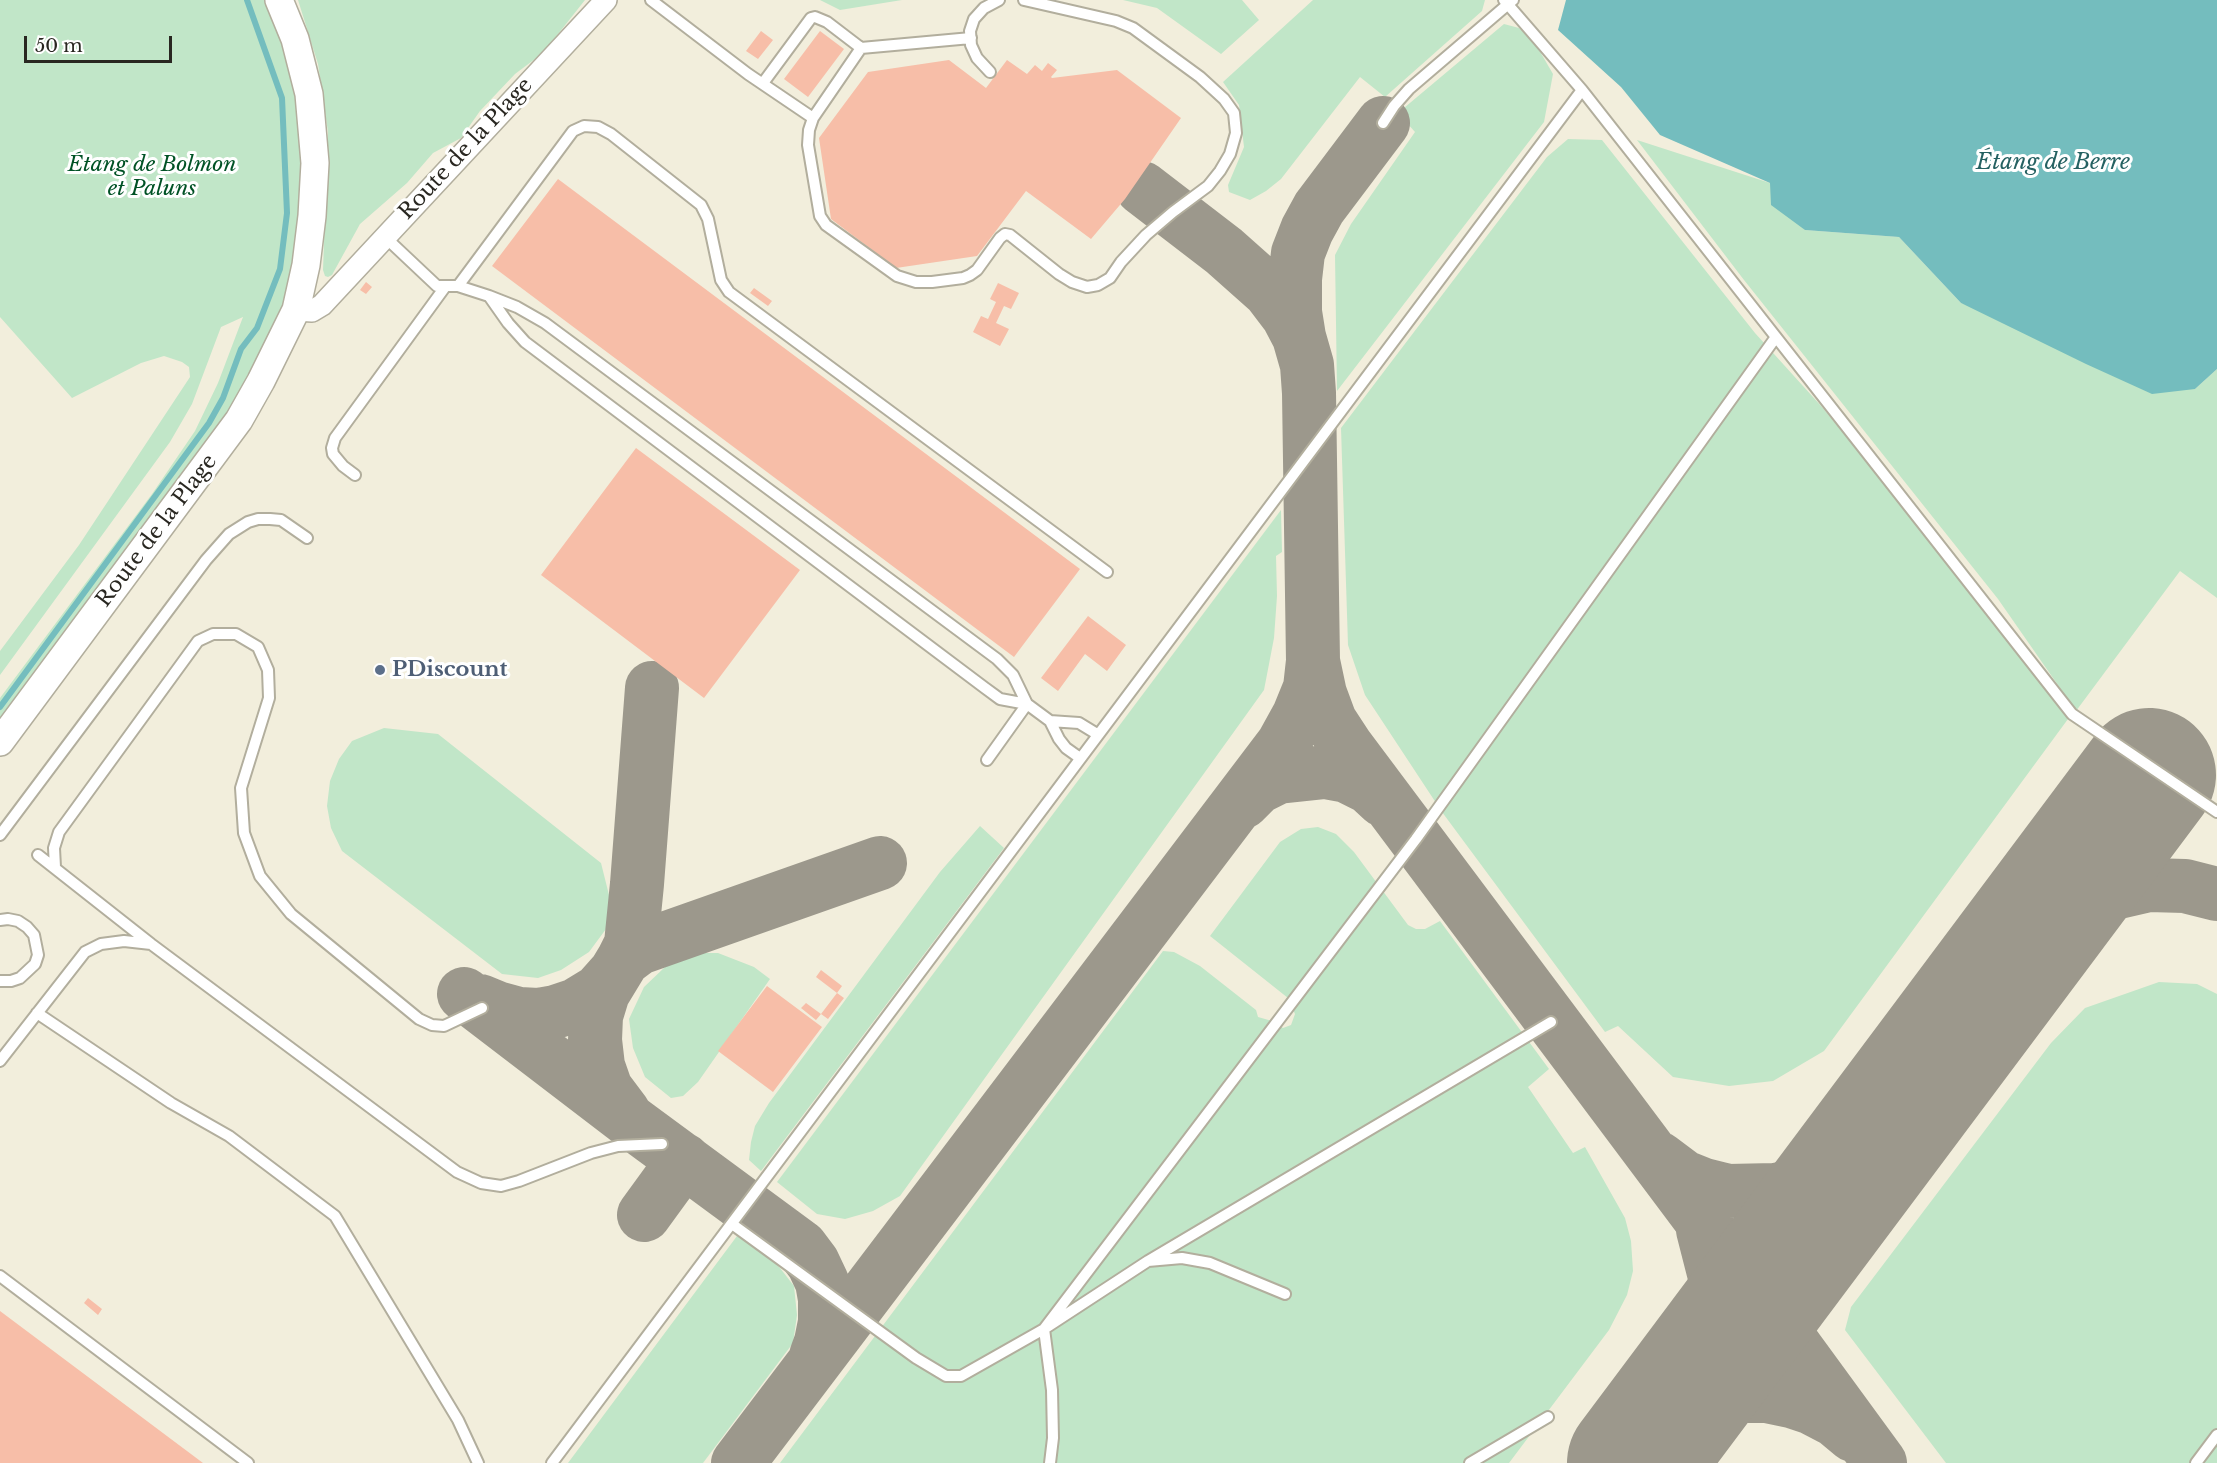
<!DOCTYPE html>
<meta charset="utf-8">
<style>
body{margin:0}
#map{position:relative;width:2217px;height:1463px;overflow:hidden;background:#f2eedc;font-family:"Libre Baskerville",serif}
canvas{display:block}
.scale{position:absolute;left:24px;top:36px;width:148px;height:27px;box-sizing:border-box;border:3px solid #292721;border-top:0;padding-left:8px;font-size:18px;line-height:21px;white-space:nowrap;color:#292721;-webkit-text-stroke:4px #fff;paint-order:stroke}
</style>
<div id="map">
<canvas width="2217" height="1463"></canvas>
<div class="scale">50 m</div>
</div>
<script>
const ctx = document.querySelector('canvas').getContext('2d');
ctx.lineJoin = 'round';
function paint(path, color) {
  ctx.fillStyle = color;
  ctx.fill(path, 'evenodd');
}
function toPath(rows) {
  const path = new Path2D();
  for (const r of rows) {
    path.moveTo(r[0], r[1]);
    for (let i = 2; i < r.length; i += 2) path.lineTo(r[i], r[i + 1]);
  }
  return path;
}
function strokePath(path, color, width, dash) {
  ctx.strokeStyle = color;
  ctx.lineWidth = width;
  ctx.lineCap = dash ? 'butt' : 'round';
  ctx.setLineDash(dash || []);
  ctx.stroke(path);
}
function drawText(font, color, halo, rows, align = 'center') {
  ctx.font = font + ' "Libre Baskerville",serif';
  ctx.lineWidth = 6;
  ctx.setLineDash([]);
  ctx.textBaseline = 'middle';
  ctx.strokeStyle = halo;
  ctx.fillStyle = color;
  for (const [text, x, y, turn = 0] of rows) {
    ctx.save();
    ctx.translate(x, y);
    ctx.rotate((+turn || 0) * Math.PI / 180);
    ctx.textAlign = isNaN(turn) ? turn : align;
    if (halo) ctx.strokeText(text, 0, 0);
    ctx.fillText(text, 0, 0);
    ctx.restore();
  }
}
const green = toPath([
 [0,0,268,0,293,68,304,142,303,212,290,293,257,364,212,438,0,724,0,698,152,494,195,431,218,383,243,317,221,327,192,404,170,442,0,675,0,651,79,545,190,377,189,367,182,362,164,356,141,363,72,398,0,317],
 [298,0,585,0,543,53,515,74,480,111,461,138,433,153,407,183,360,224,332,275,328,277,325,276,323,270,328,132,318,64],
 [820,0,902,0,840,10],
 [1123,0,1242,0,1259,20,1221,54,1157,8],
 [1313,0,1485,0,1482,11,1385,97,1360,77,1281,179,1266,191,1250,200,1229,192,1228,185,1244,147,1239,105,1223,82],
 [1504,24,1519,28,1535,43,1553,74,1544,122,1337,391,1335,255,1351,224,1415,132,1398,113],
 [1568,139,1602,140,1755,333,1822,407,1923,531,2068,719,1824,1051,1773,1081,1729,1086,1673,1077,1618,1026,1605,1032,1442,812,1365,695,1348,645,1341,428,1547,157],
 [1637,140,1770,183,1805,230,1899,237,1961,303,2195,389,2217,369,2217,598,2180,571,2076,711,1998,599,1744,280],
 [1281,510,1282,552,1276,556,1277,596,1274,638,1264,690,900,1196,873,1211,845,1219,817,1214,777,1182],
 [384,728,438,734,601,863,610,899,606,929,589,952,561,970,538,978,502,974,342,851,331,828,327,806,330,781,339,759,352,741],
 [980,826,1004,848,761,1171,749,1160,751,1142,755,1126,769,1103,940,872],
 [1318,827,1336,834,1354,852,1408,925,1416,929,1425,929,1440,921,1549,1069,1528,1087,1573,1153,1585,1147,1625,1218,1631,1241,1633,1271,1627,1295,1609,1330,1509,1463,780,1463,1163,951,1174,952,1200,966,1256,1010,1258,1017,1272,1021,1283,1028,1291,1025,1295,1014,1288,998,1210,936,1280,842,1301,829],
 [693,953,718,953,754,967,770,979,698,1082,683,1096,671,1098,645,1077,633,1048,629,1019,644,987,665,967],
 [2159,982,2197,984,2217,994,2217,1463,1946,1463,1845,1330,1851,1307,2051,1043,2085,1008],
 [737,1236,758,1247,780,1268,794,1286,797,1315,793,1343,703,1463,568,1463]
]);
const water = toPath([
 [1566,0,2217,0,2217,369,2195,389,2152,394,2086,364,1961,303,1899,237,1805,230,1771,205,1770,183,1660,135,1621,87,1558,30]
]);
const stream = toPath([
 [0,707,209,423,223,398,241,349,257,328,280,269,287,213,282,98,247,0]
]);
const taxiway = toPath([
 [1299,337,1295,312,1295,279,1298,253,1307,230,1319,208,1383,123],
 [1313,661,1320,694,1330,721,1347,747,1758,1296,1880,1463],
 [1243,802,1258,787,1278,777,1325,772,1347,776,1369,787,1383,800],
 [2024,942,2045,926,2073,910,2110,894,2149,885,2185,886,2217,894],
 [623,960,631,944,637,884,652,688],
 [464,994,634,1124,801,1247,813,1263,822,1282,825,1299,825,1322,821,1342,816,1356],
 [480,1001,497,1008,519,1014,538,1015,555,1012,576,1005,599,991,615,973],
 [624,1113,606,1089,598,1066,595,1040,596,1016,603,993,623,960,639,948,880,863],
 [1660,1159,1684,1177,1704,1185,1728,1191,1775,1190,1796,1186,1817,1179,1836,1169,1855,1156,1892,1118],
 [644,1215,684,1160],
 [1675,1408,1696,1367,1712,1323,1715,1299,1715,1277,1703,1230],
 [1652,1439,1668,1423,1682,1413,1702,1404,1744,1396,1767,1396,1791,1401,1812,1408,1835,1420,1853,1435],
 [738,1463,1283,744,1299,715,1310,688,1313,661,1309,393,1307,365,1299,337,1288,316,1269,291,1224,251,1142,188]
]);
const runway = toPath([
 [1634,1463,2149,775]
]);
const building = toPath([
 [761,31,773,40,758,59,746,51],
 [820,31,844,49,808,97,784,79],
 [949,60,986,88,1007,60,1027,74,1035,65,1042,71,1048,63,1057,70,1051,77,1052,78,1117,70,1181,118,1125,199,1091,239,1026,191,977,256,896,268,831,219,819,138,868,72],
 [558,179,1080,569,1014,657,492,266],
 [366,282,372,287,366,294,360,290],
 [998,283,1019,293,1011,309,1004,306,996,323,1009,329,1000,346,973,332,981,316,988,319,996,302,990,299],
 [754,288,772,301,768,306,750,293],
 [636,448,800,570,704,698,541,575],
 [1088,616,1126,645,1107,671,1085,654,1058,691,1041,678],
 [821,970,842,986,837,993,816,977],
 [767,986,822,1027,773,1092,718,1051],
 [837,993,844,998,828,1019,821,1014],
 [806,1003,821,1014,816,1020,801,1008],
 [88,1298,102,1309,98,1315,84,1303],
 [0,1311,203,1463,0,1463]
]);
const service = toPath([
 [651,0,748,74,813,118],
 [1504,0,1582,90,2072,714,2217,812],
 [861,48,813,118,809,130,808,145,820,216,826,225,897,276,916,282,932,282,963,278,970,275,977,270,1000,238,1005,234,1010,235,1059,274,1072,282,1087,287,1098,285,1110,278,1121,262,1146,235,1173,212,1208,186,1220,171,1230,154,1236,133,1234,113,1224,99,1200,77,1133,28,1116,21,1024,0],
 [990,72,977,58,971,45,970,31,974,19,984,8,999,0],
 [763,83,811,18,815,17,827,22,861,48,971,38],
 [1383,123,1394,106,1409,89,1513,0],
 [385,237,437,286,458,286,489,296,508,323,525,342,985,688,1000,699,1027,704,1013,675,997,659,545,323,517,307,489,296],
 [458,286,573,131,584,126,598,127,611,134,701,205,708,219,721,280,729,292,1107,572],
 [355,475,343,466,333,454,332,448,335,438,445,287],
 [1080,758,1066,748,1059,739,1050,721,1079,723,1097,734],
 [987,760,1027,704,1050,721],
 [0,835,206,560,229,534,248,522,258,519,270,519,281,520,307,538],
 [38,855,151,944,457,1172,481,1183,501,1186,519,1181,591,1153,618,1146,662,1144],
 [55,867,54,848,59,832,198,641,213,634,236,634,258,647,268,670,269,698,241,788,244,833,260,876,291,914,419,1019,432,1025,444,1026,482,1008],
 [0,920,8,919,18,921,27,927,34,935,38,955,35,964,20,978,11,981,0,981],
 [37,1013,171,1103,229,1136,335,1216,458,1420,478,1463],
 [0,1061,85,952,101,944,124,941,151,944],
 [732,1224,916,1358,946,1376,961,1376,1044,1329,1416,839,1776,337],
 [1148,1261,1551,1022],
 [0,1276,248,1463],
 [552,1463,1582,90],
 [1050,1463,1053,1438,1052,1390,1044,1329,1148,1261,1182,1258,1210,1263,1285,1294],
 [1470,1463,1548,1417],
 [2196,1463,2217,1435]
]);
const minor = toPath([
 [296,310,312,311,322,305,606,0]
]);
const tertiary = toPath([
 [0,742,239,420,261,381,296,310,306,265,312,216,315,163,309,94,295,39,279,0]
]);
const markers = [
 [380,670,6,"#5c6f8a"]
];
const streetNames = [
 ["Route de la Plage",466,149,-47],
 ["Route de la Plage",157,531,-53]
];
const parkNames = [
 ["Étang de Bolmon",152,165],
 ["et Paluns",152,189]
];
const serviceNames = [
 ["PDiscount",392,670]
];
const waterNames = [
 ["Étang de Berre",2053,163]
];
paint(green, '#c1e6c8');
paint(water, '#74bdbe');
strokePath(stream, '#74bdbe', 6);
strokePath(taxiway, '#9c988c', 54);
strokePath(runway, '#9c988c', 134);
paint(building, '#f7bea8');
strokePath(service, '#b2ae9d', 14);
strokePath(minor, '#b2ae9d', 24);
strokePath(tertiary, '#b2ae9d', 30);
strokePath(service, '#fff', 10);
strokePath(minor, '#fff', 21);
strokePath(tertiary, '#fff', 27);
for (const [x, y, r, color] of markers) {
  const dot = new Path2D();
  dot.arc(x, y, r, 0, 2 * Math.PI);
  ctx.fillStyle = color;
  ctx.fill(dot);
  strokePath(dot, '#fff', 2);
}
drawText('21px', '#292721', '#fff', streetNames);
drawText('italic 21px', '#005225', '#fff', parkNames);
drawText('bold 21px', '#4e5e75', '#fff', serviceNames, 'left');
drawText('italic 22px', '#256162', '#fff', waterNames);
</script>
